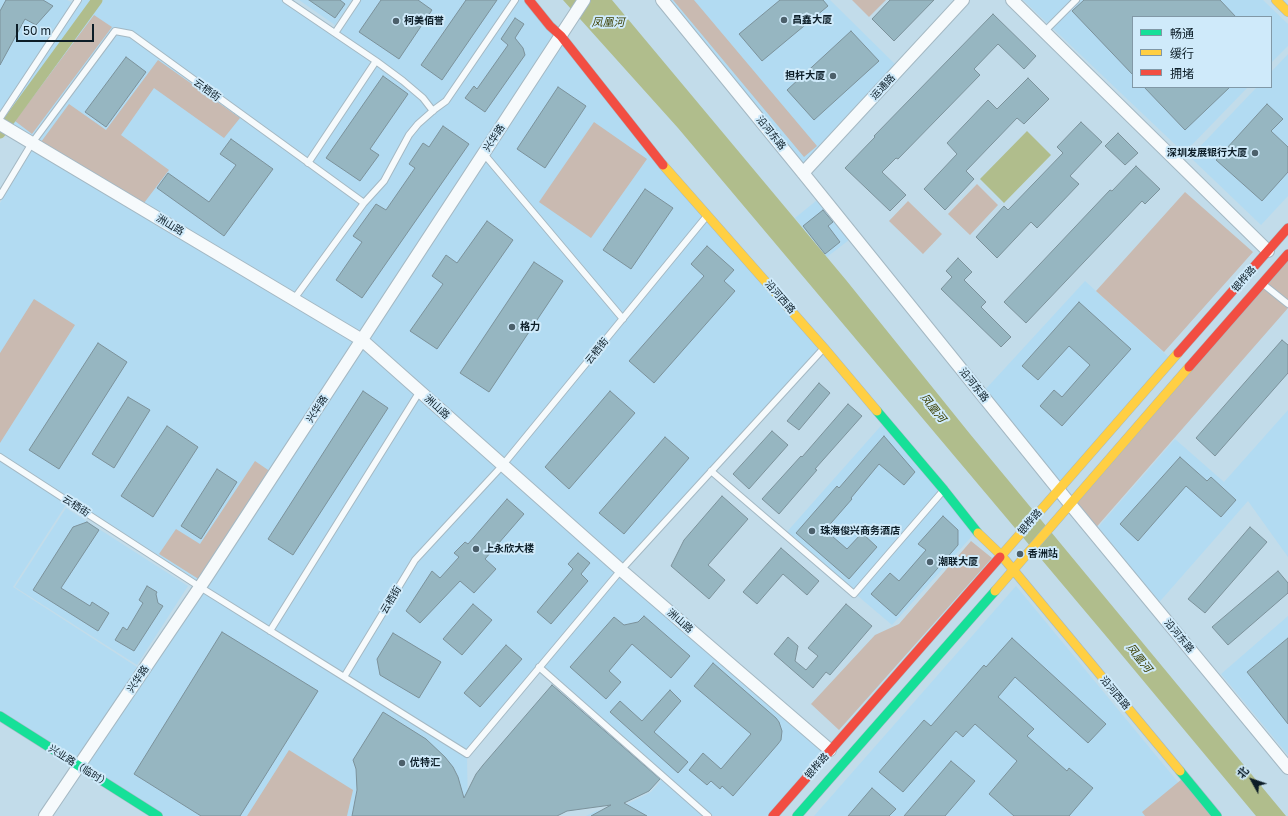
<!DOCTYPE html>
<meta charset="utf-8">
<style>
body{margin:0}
#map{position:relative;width:1288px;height:816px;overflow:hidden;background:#c2dcea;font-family:"Golos Text","Noto Sans SC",sans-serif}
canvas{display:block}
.legend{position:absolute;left:1132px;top:16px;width:140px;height:72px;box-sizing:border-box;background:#cfeafa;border:1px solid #8198a6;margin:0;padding:5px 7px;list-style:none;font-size:12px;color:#0c1d27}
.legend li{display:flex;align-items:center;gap:8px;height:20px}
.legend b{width:20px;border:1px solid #8198a6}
.north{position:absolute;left:1232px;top:760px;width:40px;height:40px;-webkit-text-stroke:3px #cfeafa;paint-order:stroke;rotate:310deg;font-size:11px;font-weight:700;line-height:16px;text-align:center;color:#0c1d27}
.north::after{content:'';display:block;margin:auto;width:14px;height:18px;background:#0c1d27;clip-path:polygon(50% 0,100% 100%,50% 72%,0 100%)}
.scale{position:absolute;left:16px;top:24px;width:78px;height:18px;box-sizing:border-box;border:2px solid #0c1d27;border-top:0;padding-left:5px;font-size:12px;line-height:14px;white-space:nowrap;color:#0c1d27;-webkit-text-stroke:3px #cfeafa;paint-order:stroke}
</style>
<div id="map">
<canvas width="1288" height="816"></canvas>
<ul class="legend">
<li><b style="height:5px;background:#16e098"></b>畅通</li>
<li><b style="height:5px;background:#ffcf43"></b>缓行</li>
<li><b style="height:5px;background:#f24e42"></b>拥堵</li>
</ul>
<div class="north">北</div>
<div class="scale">50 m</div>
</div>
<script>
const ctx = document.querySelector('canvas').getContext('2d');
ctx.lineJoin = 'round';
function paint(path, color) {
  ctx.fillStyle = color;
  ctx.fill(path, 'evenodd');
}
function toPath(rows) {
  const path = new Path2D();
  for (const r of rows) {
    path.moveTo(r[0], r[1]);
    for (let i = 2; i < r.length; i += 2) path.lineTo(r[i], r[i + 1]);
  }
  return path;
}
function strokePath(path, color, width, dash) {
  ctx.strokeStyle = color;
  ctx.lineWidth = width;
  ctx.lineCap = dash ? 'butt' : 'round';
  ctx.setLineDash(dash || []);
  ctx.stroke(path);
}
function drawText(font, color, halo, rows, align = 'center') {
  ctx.font = font + ' "Golos Text","Noto Sans SC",sans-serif';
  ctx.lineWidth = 4;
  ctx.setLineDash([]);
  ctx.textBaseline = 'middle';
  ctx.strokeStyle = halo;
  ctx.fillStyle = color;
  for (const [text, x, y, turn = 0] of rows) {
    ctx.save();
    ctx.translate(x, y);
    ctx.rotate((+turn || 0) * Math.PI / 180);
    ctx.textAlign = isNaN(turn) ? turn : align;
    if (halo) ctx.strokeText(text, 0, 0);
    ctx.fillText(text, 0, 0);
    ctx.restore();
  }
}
const built = toPath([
 [0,0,67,0,79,6,83,0,293,0,338,32,359,0,527,0,824,347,621,570,830,750,772,816,586,816,596,811,621,807,651,792,664,777,539,668,467,753,468,816,158,816,79,766,200,587,0,455,0,203,37,142,0,120],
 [299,0,352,0,335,25],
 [667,0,830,0,897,66,804,166],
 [1023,0,1263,0,1288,24,1288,46,1271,63,1271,17,1133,17,1133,87,1248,87,1184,153],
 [1288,54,1288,196,1261,225,1190,157,1257,87,1271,87,1271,72],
 [822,196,854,236,827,257,795,218],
 [1085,281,1171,359,1058,487,983,392],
 [1288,410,1288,557,1248,501,1155,607,1093,533,1175,439,1224,482],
 [887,419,974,534,892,625,785,534],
 [0,459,67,503,13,587,140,669,75,765,0,717],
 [66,508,188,586,137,665,15,587],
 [1016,586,1206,816,814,816],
 [1288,616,1288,755,1221,674]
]);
const green = toPath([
 [673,0,694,0,817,146,804,157],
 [852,0,886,0,869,17],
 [94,15,112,27,32,134,15,121],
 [158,60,240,118,224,138,154,88,121,135,169,170,144,203,41,142,69,104,106,130],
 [594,122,647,159,591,238,539,202],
 [977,184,998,205,970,235,948,214],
 [1185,192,1253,252,1164,352,1096,291],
 [908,201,942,234,923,254,889,221],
 [1288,256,1288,308,1093,531,1071,505],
 [34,299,75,325,0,443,0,353],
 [255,461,271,472,200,580,159,554,176,529,200,544],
 [971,541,992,558,839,730,811,704,875,635,899,624],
 [289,750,353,790,347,816,247,816],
 [1182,779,1212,816,1145,816,1142,812]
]);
const water = toPath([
 [563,0,612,0,846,280,970,434,1286,816,1256,816,1111,642,678,128],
 [1027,131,1051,155,1004,203,980,179]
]);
const canal = toPath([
 [0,133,97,0]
]);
const building = toPath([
 [6,0,43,0,53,6,36,25,25,19,0,65,0,11,6,0],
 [309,0,340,0,345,4,335,18,309,0],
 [381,0,418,0,432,10,399,59,359,32,381,0],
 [466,0,497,0,442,80,421,65,466,0],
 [780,0,823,0,828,6,762,61,739,34,780,0],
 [890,0,934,0,894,41,872,19,890,0],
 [1084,0,1220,0,1236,17,1133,17,1133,75,1072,11,1084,0],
 [993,14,1036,56,1024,69,998,44,974,69,980,75,898,159,896,158,882,172,906,195,890,211,845,168,875,137,874,136,993,14],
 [515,18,524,24,515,38,523,48,525,55,485,112,465,98,474,86,477,89,508,45,501,39,515,18],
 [851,31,879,61,814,120,787,90,851,31],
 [126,57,146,72,106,127,85,112,126,57],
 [383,76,408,94,370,149,379,155,360,181,326,158,383,76],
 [1028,78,1049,99,1024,124,1017,118,966,171,974,179,945,210,924,189,957,154,947,143,988,100,997,109,1028,78],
 [558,87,586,106,545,168,517,149,558,87],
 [1144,87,1230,87,1185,130,1144,87],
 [1267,104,1283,119,1271,131,1288,147,1288,172,1262,201,1216,160,1267,104],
 [1081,122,1102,142,1070,176,1079,184,1037,228,1031,222,997,258,976,237,1004,206,1008,210,1063,153,1057,147,1081,122],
 [443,126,469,144,362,298,336,280,362,242,353,236,376,204,386,210,415,168,409,164,423,143,429,147,443,126],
 [1118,133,1138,153,1125,165,1105,146,1118,133],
 [231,139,273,169,224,236,157,188,168,173,209,202,236,165,220,154,231,139],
 [1136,166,1160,189,1145,204,1142,201,1026,323,1004,302,1110,190,1112,191,1136,166],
 [645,189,673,208,631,269,603,250,645,189],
 [823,210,833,222,828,226,840,242,825,254,803,226,823,210],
 [487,221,513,240,437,349,410,331,443,284,432,276,446,255,457,263,487,221],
 [707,246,734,270,724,281,735,291,654,383,629,361,704,276,691,264,707,246],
 [958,258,972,272,964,280,986,302,981,307,1011,337,1001,347,941,289,952,277,946,271,958,258],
 [534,262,563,281,489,392,460,373,534,262],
 [1079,302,1131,349,1062,426,1040,406,1054,390,1062,397,1090,365,1069,346,1038,380,1022,366,1079,302],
 [1282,340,1288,345,1288,373,1215,456,1196,438,1282,340],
 [98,343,127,362,59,469,29,450,98,343],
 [819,383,830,393,799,430,787,421,819,383],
 [363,391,388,408,293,555,268,539,363,391],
 [610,391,635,413,569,489,545,467,610,391],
 [128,397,150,410,114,468,92,454,128,397],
 [848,404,862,416,815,469,817,470,779,514,762,499,801,456,802,457,848,404],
 [167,426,198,447,153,517,121,496,167,426],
 [772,431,788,445,749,489,733,474,772,431],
 [884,436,915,472,904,485,879,464,851,498,852,499,825,530,847,549,862,533,877,547,849,579,796,533,837,486,839,488,884,436],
 [665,437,689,458,624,534,599,513,665,437],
 [1180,457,1207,481,1211,477,1236,500,1221,517,1186,486,1138,541,1120,524,1180,457],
 [217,469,237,482,201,539,181,526,217,469],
 [722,496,748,519,708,565,725,580,709,599,671,566,684,540,722,496],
 [507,499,524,514,485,559,496,569,474,593,460,581,420,623,406,611,432,571,440,578,459,557,454,553,465,542,468,544,507,499],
 [943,516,958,530,958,545,896,616,871,594,890,573,899,581,926,550,918,544,943,516],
 [87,522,99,530,61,588,90,606,92,602,109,613,98,631,33,590,73,527,87,522],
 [1250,527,1267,542,1205,613,1188,599,1250,527],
 [781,548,819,581,807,595,783,574,757,604,743,592,781,548],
 [578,553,590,563,581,574,588,581,551,624,537,612,573,569,568,564,578,553],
 [1278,571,1288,583,1288,593,1228,645,1212,627,1278,571],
 [147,586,157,592,156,594,158,603,163,606,134,651,115,640,123,627,127,630,143,603,139,600,147,586],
 [473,604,492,620,462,655,443,639,473,604],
 [846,604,872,626,830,675,826,672,813,688,774,654,788,637,798,646,795,661,806,670,818,656,808,648,846,604],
 [644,616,690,656,671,678,632,644,609,671,621,682,606,699,570,667,614,617,624,625,638,622,644,616],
 [222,632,318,691,240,816,201,816,134,774,222,632],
 [393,633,441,662,419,698,380,675,377,659,393,633],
 [1012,638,1106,724,1088,743,1015,677,998,697,1034,729,1027,736,1067,771,1069,768,1093,788,1069,816,1014,816,989,794,1017,761,975,724,963,737,956,731,903,792,879,772,924,720,931,726,984,665,986,667,1012,638],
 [1288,638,1288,724,1247,672,1288,638],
 [506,645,522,659,480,707,464,693,506,645],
 [713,663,776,718,779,722,782,731,781,740,778,744,733,796,722,786,720,789,711,781,707,785,689,770,703,753,721,769,751,734,694,686,713,663],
 [552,685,660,779,649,791,624,803,647,816,591,816,611,805,567,811,557,816,352,816,357,790,356,769,353,760,383,712,426,739,445,757,453,767,458,777,464,798,476,774,483,765,552,685],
 [670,690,681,701,654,732,688,762,678,773,610,712,620,701,642,721,670,690],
 [951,761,975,781,945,816,904,816,951,761],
 [872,788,896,809,889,816,848,816,872,788]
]);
const lane = toPath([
 [286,0,376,61],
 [1044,32,1076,0],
 [335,33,357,0],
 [0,118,78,0],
 [484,154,623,319],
 [308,163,376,61,403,81,423,98,433,111],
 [0,196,32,143,115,31,131,34,364,203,294,299],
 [364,203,384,181,409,135,418,124,435,109,446,101,515,0],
 [1263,284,1288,304],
 [0,457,200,587,344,677,415,560,502,466,706,217],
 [711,471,854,594,942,492],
 [270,631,420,391],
 [539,667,708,816],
 [344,677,467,754,621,570,823,349]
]);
const street = toPath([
 [662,0,803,173,1070,504,1288,768],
 [1012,0,1268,251],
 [0,124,362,340,621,570,830,750],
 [803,173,963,0],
 [45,816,206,578,584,0]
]);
const fast = toPath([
 [877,411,944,490,978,533],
 [0,716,158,816],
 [1180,771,1217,816],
 [797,816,995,591]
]);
const slow = toPath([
 [1276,0,1288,12],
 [663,165,824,348,877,411],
 [978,533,1001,555,1180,771],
 [1000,557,1178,353],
 [995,591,1189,367]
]);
const jam = toPath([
 [529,0,550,26,561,36,663,165],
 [1178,353,1288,228],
 [1189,367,1288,254],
 [773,816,1000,557]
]);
const markers = [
 [784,20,4,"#4c606b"],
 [396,21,4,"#4c606b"],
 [833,76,4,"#4c606b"],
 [1255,153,4,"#4c606b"],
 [512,327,4,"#4c606b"],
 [812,531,4,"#4c606b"],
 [476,549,4,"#4c606b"],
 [1020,554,4,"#4c606b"],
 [930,562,4,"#4c606b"],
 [402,763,4,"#4c606b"]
];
const poiNames = [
 ["昌鑫大厦",792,20],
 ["柯美佰誉",404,21],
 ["担杆大厦",825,76,"right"],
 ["深圳发展银行大厦",1247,153,"right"],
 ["格力",520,327],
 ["珠海俊兴商务酒店",820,531],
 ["上永欣大楼",484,549],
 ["香洲站",1028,554],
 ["潮联大厦",938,562],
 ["优特汇",410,763]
];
const streetNames = [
 ["运通路",883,87,-47],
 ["云栖街",207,90,36],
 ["沿河东路",771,133,51],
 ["兴华路",494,138,-57],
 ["洲山路",170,225,31],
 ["银桦路",1244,279,-49],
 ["沿河西路",780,297,49],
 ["云栖街",597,351,-51],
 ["沿河东路",974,385,51],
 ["洲山路",437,407,42],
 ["兴华路",317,409,-57],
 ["云栖街",76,506,33],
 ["银桦路",1030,522,-49],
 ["云栖街",391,600,-59],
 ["洲山路",680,621,41],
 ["沿河东路",1179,636,50],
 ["兴华路",138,679,-56],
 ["沿河西路",1115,693,50],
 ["兴业路（临时）",79,766,32],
 ["银桦路",817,766,-49]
];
const waterNames = [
 ["凤凰河",608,23],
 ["凤凰河",933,408,51],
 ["凤凰河",1139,658,51]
];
paint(built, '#b2dbf2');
paint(green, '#c9bab1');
paint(water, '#b0bd8c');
strokePath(canal, '#b0bd8c', 11);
paint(building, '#96b6c1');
strokePath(building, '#7c929b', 1);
strokePath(lane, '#a4b8c3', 8);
strokePath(street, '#a4b8c3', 14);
strokePath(fast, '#a4b8c3', 10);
strokePath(slow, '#a4b8c3', 10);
strokePath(jam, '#a4b8c3', 10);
strokePath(lane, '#f6fafc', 6);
strokePath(street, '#f6fafc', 12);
strokePath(fast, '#16e098', 9);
strokePath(slow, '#ffcf43', 9);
strokePath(jam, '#f24e42', 9);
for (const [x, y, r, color] of markers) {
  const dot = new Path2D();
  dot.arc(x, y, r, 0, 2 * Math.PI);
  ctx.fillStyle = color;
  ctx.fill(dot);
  strokePath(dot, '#cfeafa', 1.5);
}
drawText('bold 10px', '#0c1d27', '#cfeafa', poiNames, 'left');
drawText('10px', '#0c1d27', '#cfeafa', streetNames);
drawText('italic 11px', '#3b3f01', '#cfeafa', waterNames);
</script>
